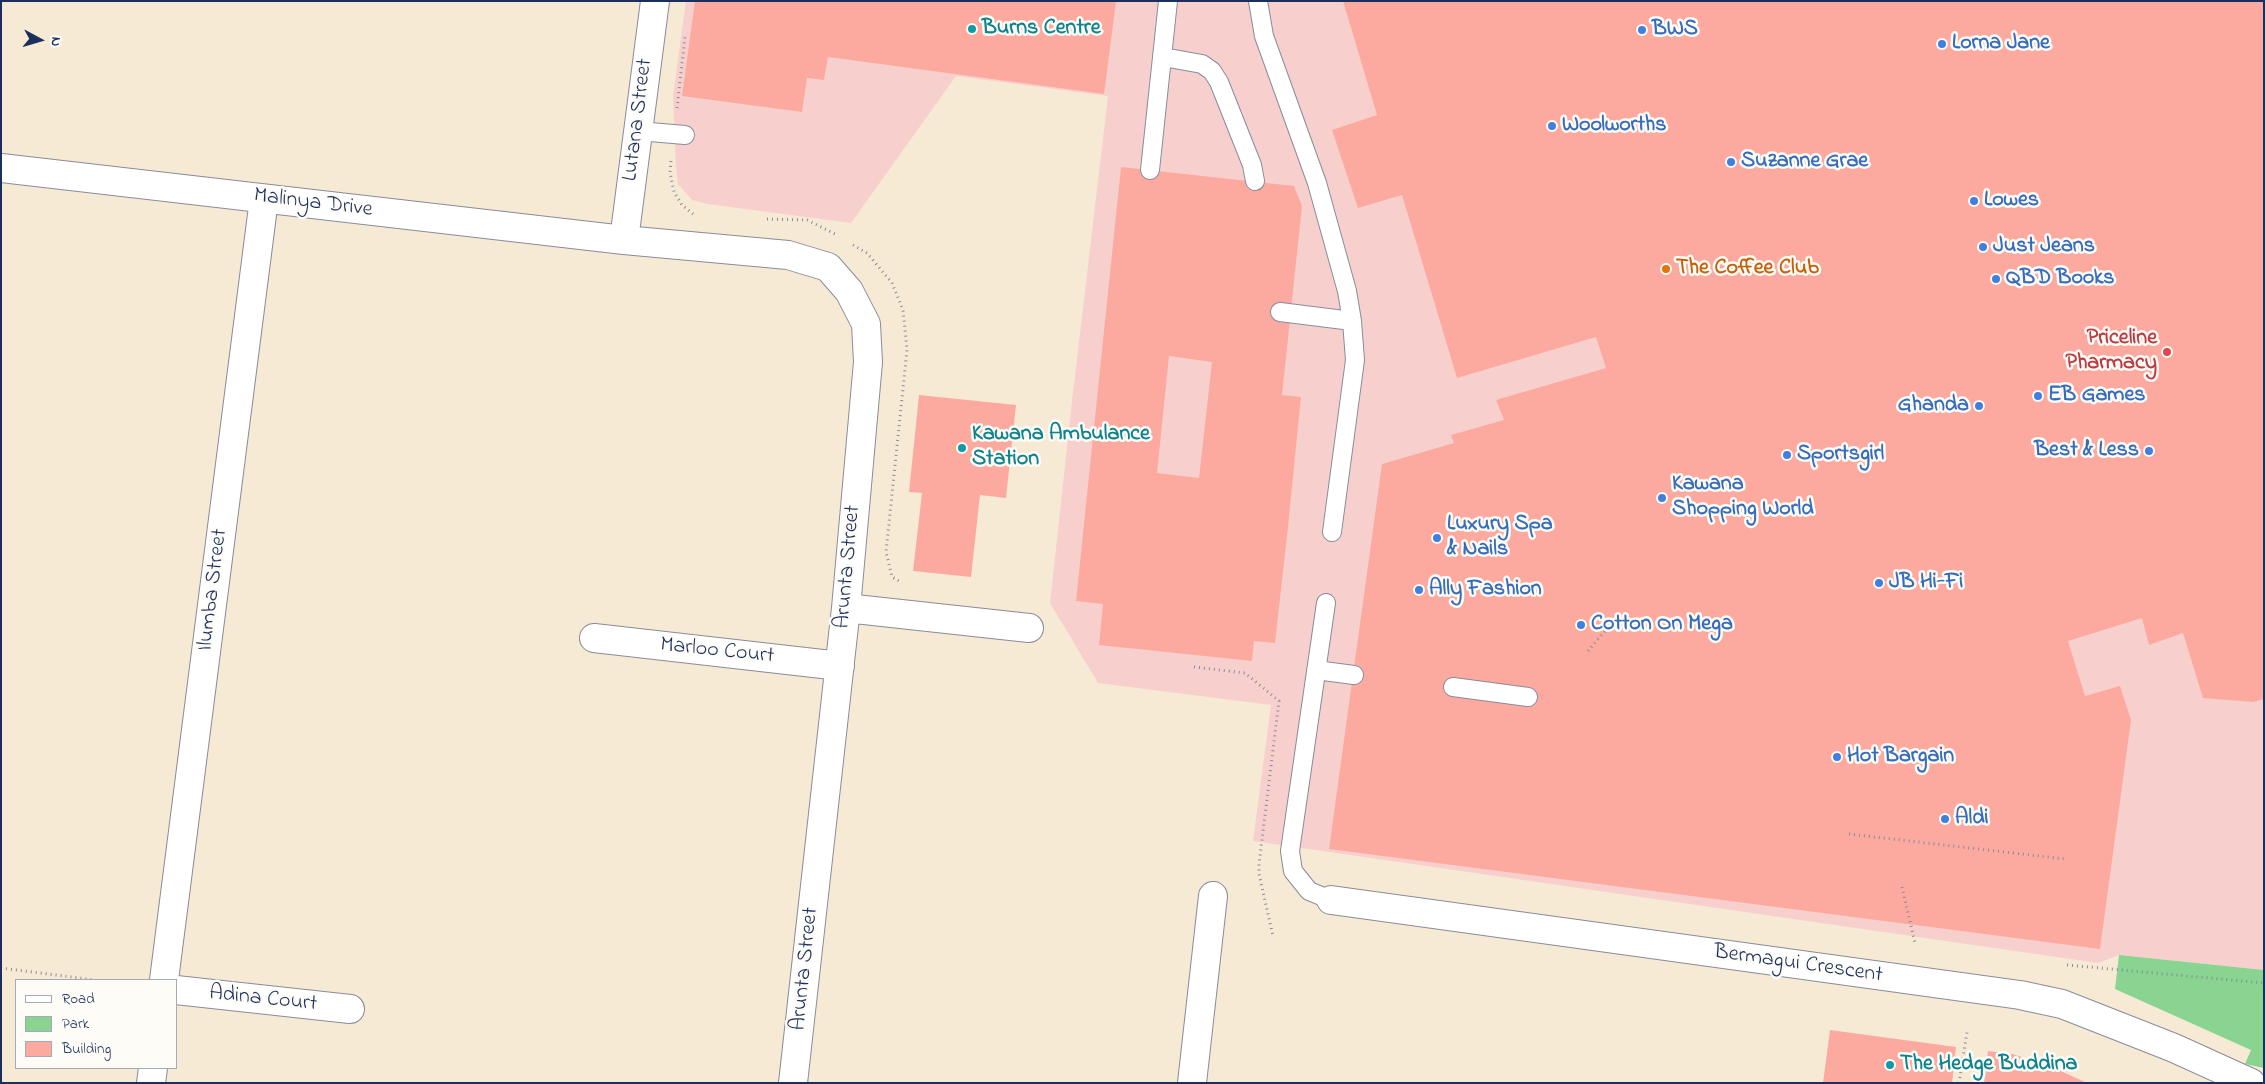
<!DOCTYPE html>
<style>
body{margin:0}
#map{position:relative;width:2265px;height:1084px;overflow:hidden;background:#f6ead5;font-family:"Indie Flower",sans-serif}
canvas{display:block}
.frame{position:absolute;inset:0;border:2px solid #1b2f5e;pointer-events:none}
.legend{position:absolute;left:15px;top:979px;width:162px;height:90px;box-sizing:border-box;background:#fdfcf7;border:1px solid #a3aaba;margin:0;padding:6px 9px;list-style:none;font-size:15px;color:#1b2f5e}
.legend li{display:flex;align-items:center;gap:10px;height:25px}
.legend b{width:25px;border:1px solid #a3aaba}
.north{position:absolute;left:15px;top:15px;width:50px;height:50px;-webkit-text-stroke:4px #fdfcf7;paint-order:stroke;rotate:96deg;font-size:14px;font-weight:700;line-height:20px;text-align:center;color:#1b2f5e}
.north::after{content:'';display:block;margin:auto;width:18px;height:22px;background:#1b2f5e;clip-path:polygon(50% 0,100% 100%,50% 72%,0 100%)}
</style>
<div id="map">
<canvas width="2265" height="1084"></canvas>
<div class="frame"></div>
<ul class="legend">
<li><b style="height:6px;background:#fff"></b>Road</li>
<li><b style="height:14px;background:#89d491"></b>Park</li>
<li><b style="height:14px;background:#fcaaa0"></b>Building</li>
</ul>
<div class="north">N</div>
</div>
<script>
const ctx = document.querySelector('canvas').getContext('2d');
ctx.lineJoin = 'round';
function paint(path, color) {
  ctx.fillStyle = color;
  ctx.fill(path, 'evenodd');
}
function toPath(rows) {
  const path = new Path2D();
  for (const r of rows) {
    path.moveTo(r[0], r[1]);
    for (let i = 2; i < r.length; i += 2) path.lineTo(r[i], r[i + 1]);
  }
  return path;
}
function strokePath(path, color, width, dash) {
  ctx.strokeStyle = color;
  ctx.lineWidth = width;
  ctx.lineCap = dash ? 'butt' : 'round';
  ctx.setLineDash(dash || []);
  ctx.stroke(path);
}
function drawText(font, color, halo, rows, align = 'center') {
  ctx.font = font + ' "Indie Flower",sans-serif';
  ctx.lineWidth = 5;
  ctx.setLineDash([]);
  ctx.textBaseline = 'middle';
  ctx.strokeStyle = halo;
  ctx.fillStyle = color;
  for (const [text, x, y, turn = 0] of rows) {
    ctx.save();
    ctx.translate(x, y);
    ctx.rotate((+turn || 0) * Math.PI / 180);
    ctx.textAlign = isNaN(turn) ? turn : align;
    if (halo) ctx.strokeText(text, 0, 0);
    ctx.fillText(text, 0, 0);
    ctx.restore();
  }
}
const built = toPath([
 [686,1,2264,1,2264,970,2119,955,2098,963,1253,841,1271,705,1098,683,1050,603,1072,401,1108,96,956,76,851,223,707,204,692,200,678,184,676,167,673,96]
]);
const green = toPath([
 [2119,955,2264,970,2264,1068,2245,1064,2251,1050,2115,989]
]);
const building = toPath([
 [695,1,1113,1,1116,2,1104,94,828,57,824,80,807,78,802,112,682,96],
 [1343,1,2264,1,2264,699,2253,702,2203,698,2183,633,2149,645,2142,618,2068,641,2085,696,2120,686,2131,720,2100,949,1329,849,1382,464,1454,443,1451,435,1504,420,1496,400,1606,368,1596,337,1457,378,1402,195,1358,208,1332,130,1377,115],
 [1121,167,1294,186,1302,206,1282,395,1301,397,1288,527,1275,643,1254,641,1252,661,1099,645,1103,604,1076,601],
 [1169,356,1212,362,1199,478,1157,473],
 [919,395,1016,405,1006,498,980,495,971,577,913,571,922,493,909,492],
 [1830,1030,1956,1047,1952,1083,1823,1083],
 [1988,1051,2012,1054,2050,1066,2087,1083,1984,1083]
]);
const path = toPath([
 [677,108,685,37],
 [671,161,670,172,674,192,682,205,693,214],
 [767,219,807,220,837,235],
 [853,245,867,253,892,283,903,310,907,350,886,552,892,577,899,581],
 [1588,651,1605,631],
 [1194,667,1245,673,1279,701,1259,864,1259,874,1273,936],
 [1849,834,2065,859],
 [1902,887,1915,943],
 [2067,965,2264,983],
 [1,968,95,980],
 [1959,1083,1967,1032]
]);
const service = toPath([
 [1258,1,1264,36,1317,183,1347,291,1352,321,1355,360,1332,532],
 [1163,57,1202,64,1212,71,1219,82,1252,165,1255,181],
 [638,131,685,135],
 [1150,170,1168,1],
 [1280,312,1352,321],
 [1326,603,1290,851,1293,871,1309,891,1331,900],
 [1316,670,1354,675],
 [1453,687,1528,697]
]);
const minor = toPath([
 [1,168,624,240,788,255,828,267,849,291,866,324,868,362,846,608,793,1083],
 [624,240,655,1],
 [846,608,1029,628],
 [594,638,840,666],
 [1331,900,2020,995,2062,1004,2174,1048,2251,1083],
 [164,980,264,199],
 [176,990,350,1009],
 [151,1083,153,1068],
 [1192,1083,1213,896]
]);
const markers = [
 [972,29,5,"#0f9aa8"],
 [1642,30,5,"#3f7fe0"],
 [1942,44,5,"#3f7fe0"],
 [1552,126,5,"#3f7fe0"],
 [1731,162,5,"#3f7fe0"],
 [1974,201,5,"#3f7fe0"],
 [1983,247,5,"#3f7fe0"],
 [1666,269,5,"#e8710a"],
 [1996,279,5,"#3f7fe0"],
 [2167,352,5,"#e0444e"],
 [2038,396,5,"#3f7fe0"],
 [1979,406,5,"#3f7fe0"],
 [962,448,5,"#0f9aa8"],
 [2149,451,5,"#3f7fe0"],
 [1787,455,5,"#3f7fe0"],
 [1662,498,5,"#3f7fe0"],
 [1437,538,5,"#3f7fe0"],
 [1879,583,5,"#3f7fe0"],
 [1419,590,5,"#3f7fe0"],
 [1581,625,5,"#3f7fe0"],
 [1837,757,5,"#3f7fe0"],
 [1945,819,5,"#3f7fe0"],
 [1890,1065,5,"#0f9aa8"]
];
const cultureNames = [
 ["Burns Centre",982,29],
 ["Kawana Ambulance",972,435],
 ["Station",972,460],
 ["The Hedge Buddina",1900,1065]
];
const shopNames = [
 ["BWS",1652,30],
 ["Lorna Jane",1952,44],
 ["Woolworths",1562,126],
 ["Suzanne Grae",1741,162],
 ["Lowes",1984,201],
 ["Just Jeans",1993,247],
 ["QBD Books",2006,279],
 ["EB Games",2048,396],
 ["Ghanda",1969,406,"right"],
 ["Best & Less",2139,451,"right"],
 ["Sportsgirl",1797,455],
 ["Kawana",1672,485],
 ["Shopping World",1672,510],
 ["Luxury Spa",1447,525],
 ["& Nails",1447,550],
 ["JB Hi-Fi",1889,583],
 ["Ally Fashion",1429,590],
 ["Cotton On Mega",1591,625],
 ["Hot Bargain",1847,757],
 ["Aldi",1955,819]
];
const streetNames = [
 ["Lutana Street",639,120,-83],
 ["Malinya Drive",313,204,7],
 ["Arunta Street",849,567,-85],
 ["Ilumba Street",214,590,-83],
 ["Marloo Court",717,652,6],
 ["Bermagui Crescent",1798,965,8],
 ["Arunta Street",806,969,-84],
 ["Adina Court",263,1000,6]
];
const foodNames = [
 ["The Coffee Club",1676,269]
];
const healthNames = [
 ["Priceline",2157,339],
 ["Pharmacy",2157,364]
];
paint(built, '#f7d0ce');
paint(green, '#89d491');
paint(building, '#fcaaa0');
strokePath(service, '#888c9a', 20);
strokePath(minor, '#888c9a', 30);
strokePath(path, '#888c9a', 3, [1, 4]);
strokePath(service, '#fff', 18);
strokePath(minor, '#fff', 28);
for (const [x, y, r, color] of markers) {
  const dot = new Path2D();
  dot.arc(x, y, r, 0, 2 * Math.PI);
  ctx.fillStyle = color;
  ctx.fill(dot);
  strokePath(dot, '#fdfcf7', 2);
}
drawText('bold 22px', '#0d838f', '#fdfcf7', cultureNames, 'left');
drawText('bold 22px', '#366cbe', '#fdfcf7', shopNames, 'left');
drawText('22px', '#1b2f5e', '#fdfcf7', streetNames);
drawText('bold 22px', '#c56008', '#fdfcf7', foodNames, 'left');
drawText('bold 22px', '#be3a42', '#fdfcf7', healthNames, 'right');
</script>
